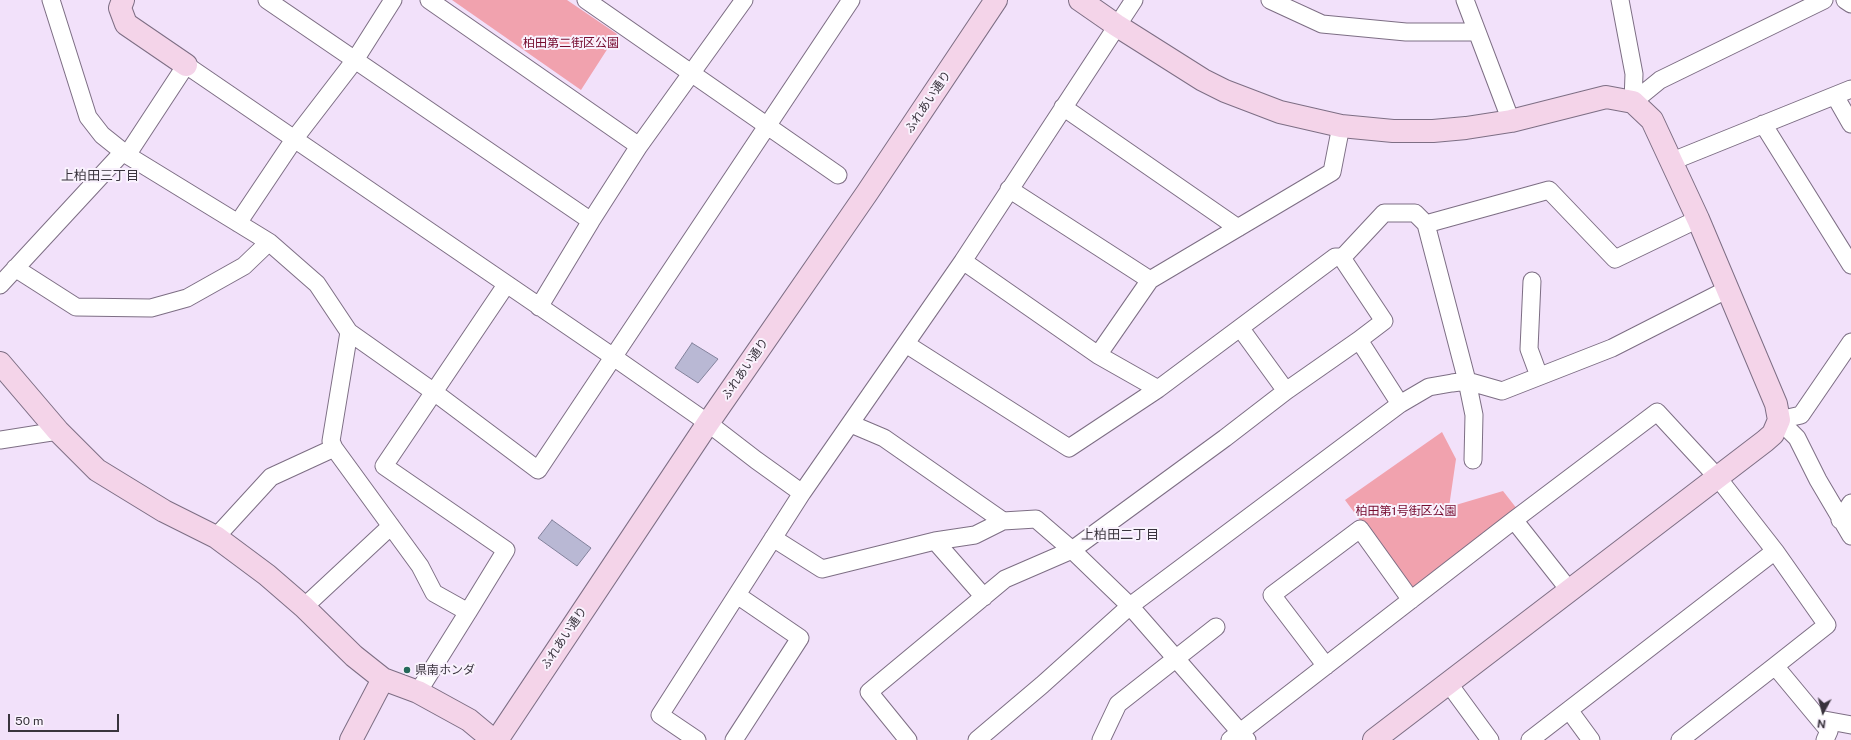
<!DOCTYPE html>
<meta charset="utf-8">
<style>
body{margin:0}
#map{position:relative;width:1851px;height:740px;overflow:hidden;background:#f2e1fa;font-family:"Public Sans",sans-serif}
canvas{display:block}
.north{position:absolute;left:1803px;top:692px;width:40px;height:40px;-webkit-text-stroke:3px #f9f2fd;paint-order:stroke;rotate:187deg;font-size:11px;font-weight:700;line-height:16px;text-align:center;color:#39333d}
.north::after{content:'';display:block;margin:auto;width:14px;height:18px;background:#39333d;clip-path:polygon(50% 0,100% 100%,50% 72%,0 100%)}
.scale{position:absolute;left:8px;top:714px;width:111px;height:18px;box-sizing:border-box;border:2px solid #39333d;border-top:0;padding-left:5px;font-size:12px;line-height:14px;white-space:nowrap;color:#39333d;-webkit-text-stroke:3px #f9f2fd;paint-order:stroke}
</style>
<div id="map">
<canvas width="1851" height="740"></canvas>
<div class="north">N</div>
<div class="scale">50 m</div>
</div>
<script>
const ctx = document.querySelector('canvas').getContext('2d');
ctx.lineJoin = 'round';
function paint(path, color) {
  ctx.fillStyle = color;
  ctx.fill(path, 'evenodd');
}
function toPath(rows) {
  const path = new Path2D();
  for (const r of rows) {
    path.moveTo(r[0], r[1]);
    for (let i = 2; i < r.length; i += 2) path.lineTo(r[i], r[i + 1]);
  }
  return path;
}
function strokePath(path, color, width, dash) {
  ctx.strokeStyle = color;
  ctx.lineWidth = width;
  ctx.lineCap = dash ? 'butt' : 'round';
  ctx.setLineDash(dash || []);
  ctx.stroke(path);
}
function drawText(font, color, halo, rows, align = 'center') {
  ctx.font = font + ' "Public Sans","Noto Sans JP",sans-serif';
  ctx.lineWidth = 4;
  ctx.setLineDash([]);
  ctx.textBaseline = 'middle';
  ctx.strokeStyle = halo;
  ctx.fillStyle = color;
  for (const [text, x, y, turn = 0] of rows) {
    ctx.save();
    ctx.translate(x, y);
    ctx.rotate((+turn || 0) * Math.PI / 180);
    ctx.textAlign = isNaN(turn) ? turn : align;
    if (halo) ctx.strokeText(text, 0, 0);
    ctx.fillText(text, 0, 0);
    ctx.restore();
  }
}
const green = toPath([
 [452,0,567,0,617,34,581,90],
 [1442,432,1456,459,1449,507,1503,491,1521,514,1411,589,1345,500]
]);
const building = toPath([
 [692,343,718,359,698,383,675,368,692,343],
 [552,520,591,548,577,566,538,538,552,520]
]);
const street = toPath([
 [51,0,88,117,102,135,127,155,269,242,317,284,349,332,434,392,538,470,851,0],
 [267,0,591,221],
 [429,0,639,146],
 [586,0,838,175],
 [1270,0,1322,24,1406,32,1477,32],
 [1465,0,1511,121],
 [1620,0,1634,74,1633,102],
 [1845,0,1851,4],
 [1835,96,1851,124],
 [1633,102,1660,80,1824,0],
 [1063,107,1238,228],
 [1763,124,1851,265],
 [127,155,186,65,612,356,708,423,756,460,802,493],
 [1670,162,1851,89],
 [1009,189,1150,280],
 [238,223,295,138,355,60,393,0],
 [1426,224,1549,190,1615,259,1698,219],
 [1342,258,1384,213,1415,213,1426,224,1467,381,1474,415,1473,460],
 [963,261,1098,355,1158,389,1335,257,1339,257,1342,258,1384,321,1359,340,1400,404],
 [15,268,76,307,151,308,187,298,244,266,269,242],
 [1532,281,1529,349,1539,376],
 [0,285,123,152],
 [539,307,591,221,639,146,744,0],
 [1241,329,1286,391],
 [349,332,331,441,334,448,420,566,434,593,468,612,418,692],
 [906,344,1069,448,1158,389],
 [1098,355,1150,280,1332,172,1341,126],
 [1779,420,1797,438,1818,480,1851,536],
 [1779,420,1801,415,1851,342],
 [851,424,884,438,1003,521,1036,519,1072,550,1130,606,1247,740],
 [0,440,58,431],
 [1514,520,1570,591],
 [1840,520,1851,503],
 [216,537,271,477,334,448],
 [773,538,822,569,935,541,975,535,1003,521],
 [935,541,984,597],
 [304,607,391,526],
 [468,612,506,550,384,466,506,285],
 [1326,666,1272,595,1360,529,1411,600],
 [1449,684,1490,740],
 [1569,710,1591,740],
 [1819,719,1851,725],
 [697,740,660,715,802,493,963,261,1134,0],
 [734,740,800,638,737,595],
 [908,740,869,692,1005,579,1072,550,1225,438,1286,391,1359,340],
 [977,740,1042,685,1130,606,1400,404,1429,387,1452,383,1467,381,1502,391,1612,348,1728,289],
 [1101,740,1118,704,1216,627],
 [1230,740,1514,520,1657,412,1718,478,1775,551,1827,625,1775,666,1829,731,1825,740],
 [1530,740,1775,551],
 [1680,740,1775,666]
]);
const secondary = toPath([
 [123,0,120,8,126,24,186,65],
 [1080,0,1116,25,1203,80,1225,91,1280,112,1341,126,1393,131,1433,131,1466,128,1511,121,1606,97,1633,102,1652,120,1698,219,1776,404,1779,420,1773,434,1765,441,1374,740],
 [0,363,58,431,97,470,164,511,216,537,267,575,304,607,354,656,383,679,418,692,469,720,493,740],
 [351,740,383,679],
 [497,740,708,423,867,193,996,0]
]);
const markers = [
 [407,670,4,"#25695b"]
];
const parkNames = [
 ["柏田第二街区公園",571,43],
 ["柏田第1号街区公園",1406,511]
];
const streetNames = [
 ["ふれあい通り",928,102,-56],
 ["ふれあい通り",745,369,-55],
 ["ふれあい通り",564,638,-56]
];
const poiNames = [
 ["県南ホンダ",415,670]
];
const neighbourhoodNames = [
 ["上柏田三丁目",100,176],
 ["上柏田二丁目",1120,535]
];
paint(green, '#f1a2ae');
paint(building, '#b9b8d4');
strokePath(building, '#82819b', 1);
strokePath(street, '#7d6e84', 19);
strokePath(secondary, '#7d6e84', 24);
strokePath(street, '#fff', 17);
strokePath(secondary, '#f4d4e9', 22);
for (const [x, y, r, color] of markers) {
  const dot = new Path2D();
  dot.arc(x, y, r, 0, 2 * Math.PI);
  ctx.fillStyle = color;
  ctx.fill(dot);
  strokePath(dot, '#f9f2fd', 1.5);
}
drawText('12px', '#750a2e', '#f9f2fd', parkNames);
drawText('12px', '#39333d', '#f9f2fd', streetNames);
drawText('12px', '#39333d', '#f9f2fd', poiNames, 'left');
drawText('13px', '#39333d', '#f9f2fd', neighbourhoodNames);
</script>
